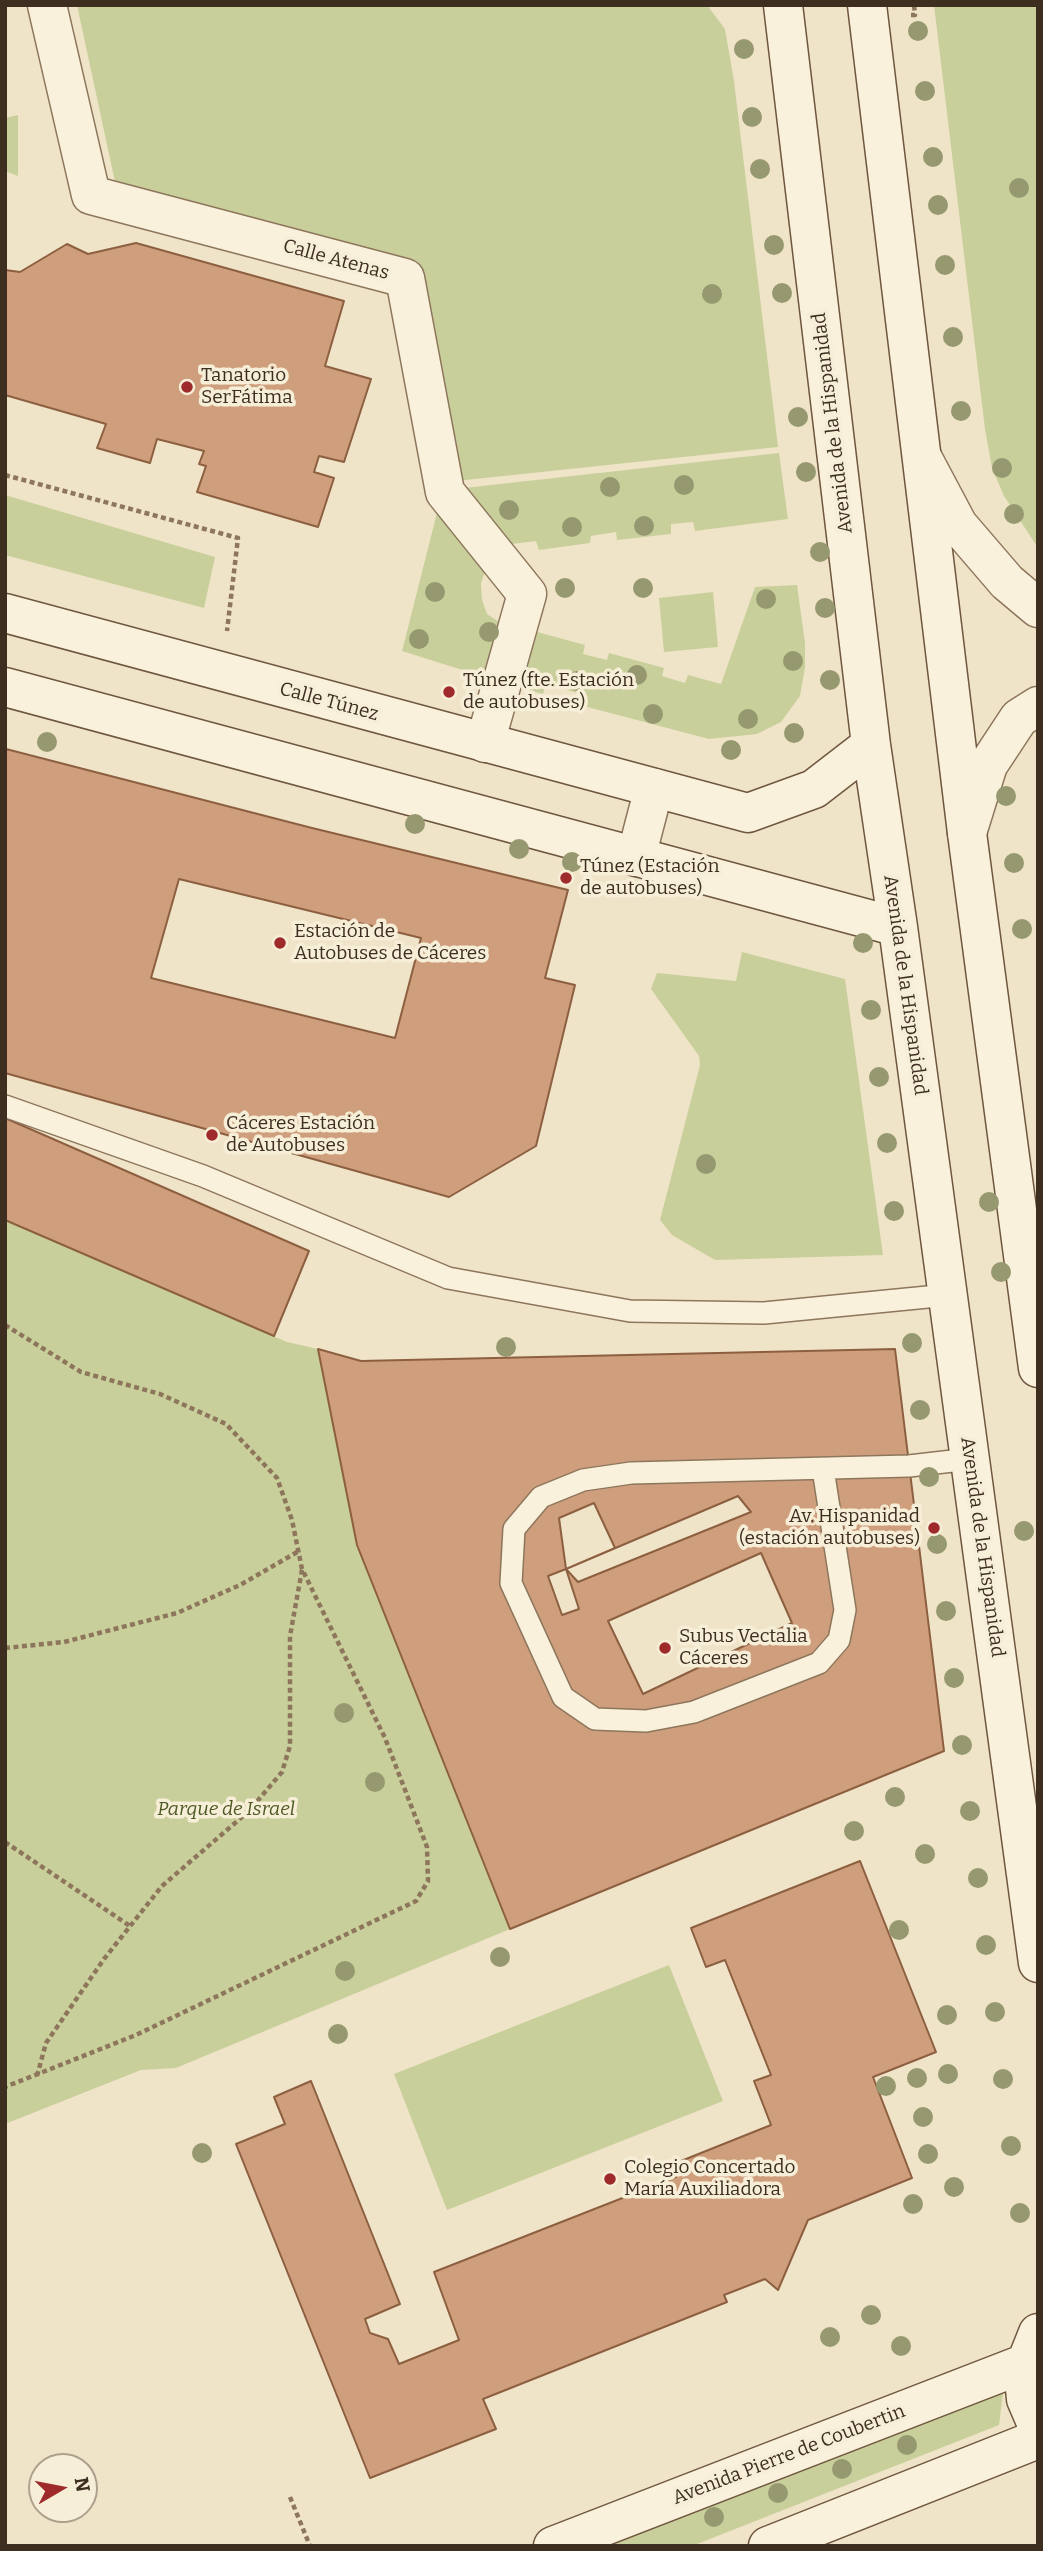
<!DOCTYPE html>
<meta charset="utf-8">
<style>
body{margin:0}
#map{position:relative;width:1043px;height:2551px;overflow:hidden;background:#f0e4c8;font-family:Bitter,serif}
canvas{display:block}
.frame{position:absolute;inset:0;border:7px solid #3d2e20;pointer-events:none}
.north{position:absolute;left:28px;top:2453px;width:70px;height:70px;box-sizing:border-box;background:#f7eed8;border:2px solid #ada18e;border-radius:50%;rotate:80deg;font-size:19px;font-weight:700;line-height:28px;text-align:center;color:#3d2e20}
.north::after{content:'';display:block;margin:auto;width:24px;height:32px;background:#9e2a2b;clip-path:polygon(50% 0,100% 100%,50% 72%,0 100%)}
</style>
<div id="map">
<canvas width="1043" height="2551"></canvas>
<div class="frame"></div>
<div class="north">N</div>
</div>
<script>
const ctx = document.querySelector('canvas').getContext('2d');
ctx.lineJoin = 'round';
function paint(path, color) {
  ctx.fillStyle = color;
  ctx.fill(path, 'evenodd');
}
function toPath(rows) {
  const path = new Path2D();
  for (const r of rows) {
    path.moveTo(r[0], r[1]);
    for (let i = 2; i < r.length; i += 2) path.lineTo(r[i], r[i + 1]);
  }
  return path;
}
function strokePath(path, color, width, dash) {
  ctx.strokeStyle = color;
  ctx.lineWidth = width;
  ctx.lineCap = dash ? 'butt' : 'round';
  ctx.setLineDash(dash || []);
  ctx.stroke(path);
}
function drawText(font, color, halo, rows, align = 'center') {
  ctx.font = font + ' Bitter,serif';
  ctx.lineWidth = 7;
  ctx.setLineDash([]);
  ctx.textBaseline = 'middle';
  ctx.strokeStyle = halo;
  ctx.fillStyle = color;
  for (const [text, x, y, turn = 0] of rows) {
    ctx.save();
    ctx.translate(x, y);
    ctx.rotate((+turn || 0) * Math.PI / 180);
    ctx.textAlign = isNaN(turn) ? turn : align;
    if (halo) ctx.strokeText(text, 0, 0);
    ctx.fillText(text, 0, 0);
    ctx.restore();
  }
}
const green = toPath([
 [77,5,707,5,725,29,734,81,778,447,456,481,415,264,115,182],
 [934,5,1038,5,1038,548,1004,496,992,468,985,429],
 [18,115,18,176,5,171,5,118],
 [779,453,788,519,695,531,693,522,671,524,671,534,617,540,616,532,591,536,590,543,539,550,536,541,512,544,455,489],
 [5,495,215,557,204,608,5,555],
 [439,505,487,566,481,583,482,600,487,614,505,626,494,680,402,651],
 [797,585,805,643,805,667,800,696,781,722,757,734,709,739,576,704,578,693,546,684,543,694,513,686,530,630,585,645,583,654,607,660,609,653,664,668,662,676,685,683,688,675,721,684,755,587],
 [713,592,718,647,664,652,659,598],
 [742,952,845,979,883,1255,715,1260,672,1235,660,1220,700,1065,699,1056,651,989,657,973,736,981],
 [5,1220,287,1342,318,1349,357,1545,510,1929,176,2068,141,2070,5,2124],
 [669,1965,723,2101,447,2210,394,2074],
 [1003,2393,999,2425,692,2546,609,2546]
]);
const building = toPath([
 [136,243,344,301,325,366,371,379,344,462,319,456,314,472,334,478,318,527,197,492,206,466,199,464,204,451,157,439,150,463,97,448,106,424,5,395,5,270,20,272,67,244,88,254,136,243],
 [6,749,312,828,568,890,545,978,575,985,536,1146,449,1197,5,1073,6,749],
 [179,879,421,938,395,1038,151,978,179,879],
 [5,1118,309,1251,274,1336,5,1220,5,1118],
 [318,1349,361,1361,895,1349,944,1751,510,1929,357,1545,318,1349],
 [738,1496,751,1512,578,1582,566,1569,738,1496],
 [594,1503,615,1548,566,1569,559,1518,594,1503],
 [761,1553,792,1623,643,1694,608,1621,761,1553],
 [566,1569,579,1609,562,1615,548,1576,566,1569],
 [860,1861,936,2052,873,2077,912,2178,808,2220,778,2290,765,2279,724,2295,727,2302,483,2399,496,2429,370,2478,236,2144,285,2124,274,2097,311,2081,400,2304,365,2319,370,2333,388,2339,399,2364,459,2340,434,2272,676,2177,671,2165,771,2125,754,2081,771,2075,725,1960,706,1967,691,1928,860,1861]
]);
const path = toPath([
 [911,15,915,15,914,5],
 [5,475,238,538,227,631],
 [5,1325,81,1372,160,1394,226,1424,277,1478,292,1520,302,1569,385,1738,427,1847,428,1881,416,1901,136,2035,5,2087],
 [5,1648,64,1642,177,1613,240,1585,299,1551],
 [5,1842,130,1926],
 [37,2076,46,2043,104,1959,162,1886,249,1811,282,1772,290,1746,290,1636,302,1570],
 [290,2497,310,2546]
]);
const lane = toPath([
 [5,1106,203,1176,448,1278,630,1311,764,1313,948,1295],
 [823,1469,845,1610,839,1640,819,1663,694,1712,646,1721,595,1719,563,1697,511,1583,514,1529,541,1497,583,1480,631,1473,909,1466,970,1459]
]);
const street = toPath([
 [47,5,91,195,405,278,445,492,527,594,485,743],
 [923,459,958,525,1007,582,1038,608],
 [967,833,988,765,1019,718,1038,706],
 [636,857,654,788]
]);
const secondary = toPath([
 [783,5,871,745,898,927,1038,1963],
 [867,5,967,833,1038,1368],
 [5,613,748,813,814,789,871,745],
 [5,687,898,927],
 [1038,2333,1026,2363,1024,2377,1026,2399,1038,2427],
 [553,2546,1026,2363],
 [768,2546,1038,2439]
]);
const trees = [
 [918,31],
 [744,49],
 [925,91],
 [752,117],
 [933,157],
 [760,169],
 [1019,188],
 [938,205],
 [774,245],
 [945,265],
 [782,293],
 [712,294],
 [953,337],
 [961,411],
 [798,417],
 [1002,468],
 [806,472],
 [684,485],
 [610,487],
 [509,510],
 [1014,514],
 [644,526],
 [572,527],
 [820,552],
 [565,588],
 [643,588],
 [435,592],
 [766,599],
 [825,608],
 [489,632],
 [419,639],
 [793,661],
 [637,675],
 [830,680],
 [577,681],
 [653,714],
 [748,719],
 [794,733],
 [47,742],
 [731,750],
 [1006,796],
 [415,824],
 [519,849],
 [572,862],
 [1014,863],
 [1022,929],
 [863,943],
 [871,1010],
 [879,1077],
 [887,1143],
 [706,1164],
 [989,1202],
 [894,1211],
 [1001,1272],
 [912,1343],
 [506,1347],
 [920,1410],
 [929,1477],
 [1024,1531],
 [937,1544],
 [946,1611],
 [954,1678],
 [344,1713],
 [962,1745],
 [375,1782],
 [895,1797],
 [970,1811],
 [854,1831],
 [925,1854],
 [978,1878],
 [899,1930],
 [986,1945],
 [500,1957],
 [345,1971],
 [995,2012],
 [947,2015],
 [338,2034],
 [948,2074],
 [917,2078],
 [1003,2079],
 [886,2086],
 [923,2117],
 [1011,2146],
 [202,2153],
 [928,2154],
 [954,2187],
 [913,2204],
 [1020,2213],
 [871,2315],
 [830,2337],
 [901,2346],
 [907,2445],
 [842,2469],
 [778,2493],
 [714,2517]
];
const markers = [
 [187,387,7,"#9e2a2b"],
 [449,692,7,"#9e2a2b"],
 [566,878,7,"#9e2a2b"],
 [280,943,7,"#9e2a2b"],
 [212,1135,7,"#9e2a2b"],
 [934,1528,7,"#9e2a2b"],
 [665,1648,7,"#9e2a2b"],
 [610,2179,7,"#9e2a2b"]
];
const streetNames = [
 ["Calle Atenas",336,260,15],
 ["Avenida de la Hispanidad",833,423,-97],
 ["Calle Túnez",329,702,15],
 ["Avenida de la Hispanidad",905,985,82],
 ["Avenida de la Hispanidad",982,1547,82],
 ["Avenida Pierre de Coubertin",789,2455,-21]
];
const poiNames = [
 ["Tanatorio",201,376],
 ["SerFátima",201,398],
 ["Túnez (fte. Estación",463,681],
 ["de autobuses)",463,703],
 ["Túnez (Estación",580,867],
 ["de autobuses)",580,889],
 ["Estación de",294,932],
 ["Autobuses de Cáceres",294,954],
 ["Cáceres Estación",226,1124],
 ["de Autobuses",226,1146],
 ["Av. Hispanidad",920,1517,"right"],
 ["(estación autobuses)",920,1539,"right"],
 ["Subus Vectalia",679,1637],
 ["Cáceres",679,1659],
 ["Colegio Concertado",624,2168],
 ["María Auxiliadora",624,2190]
];
const parkNames = [
 ["Parque de Israel",226,1810]
];
paint(green, '#c9cf9b');
paint(building, '#cf9f7d');
strokePath(building, '#8d5f41', 2);
strokePath(lane, '#8d765c', 24);
strokePath(street, '#8d765c', 41);
strokePath(secondary, '#6f573f', 41);
strokePath(path, '#8d765c', 4.5, [5, 3.5]);
strokePath(lane, '#faf1dc', 21);
strokePath(street, '#faf1dc', 38);
strokePath(secondary, '#faf1dc', 38);
ctx.fillStyle = '#96986f';
for (const [x, y] of trees) {
  ctx.beginPath();
  ctx.arc(x, y, 10, 0, 2 * Math.PI);
  ctx.fill();
}
for (const [x, y, r, color] of markers) {
  const dot = new Path2D();
  dot.arc(x, y, r, 0, 2 * Math.PI);
  ctx.fillStyle = color;
  ctx.fill(dot);
  strokePath(dot, '#f7eed8', 2.5);
}
drawText('19px', '#3d2e20', '#f7eed8', streetNames);
drawText('19px', '#3d2e20', '#f7eed8', poiNames, 'left');
drawText('italic 19px', '#4d5a26', '#f7eed8', parkNames);
</script>
